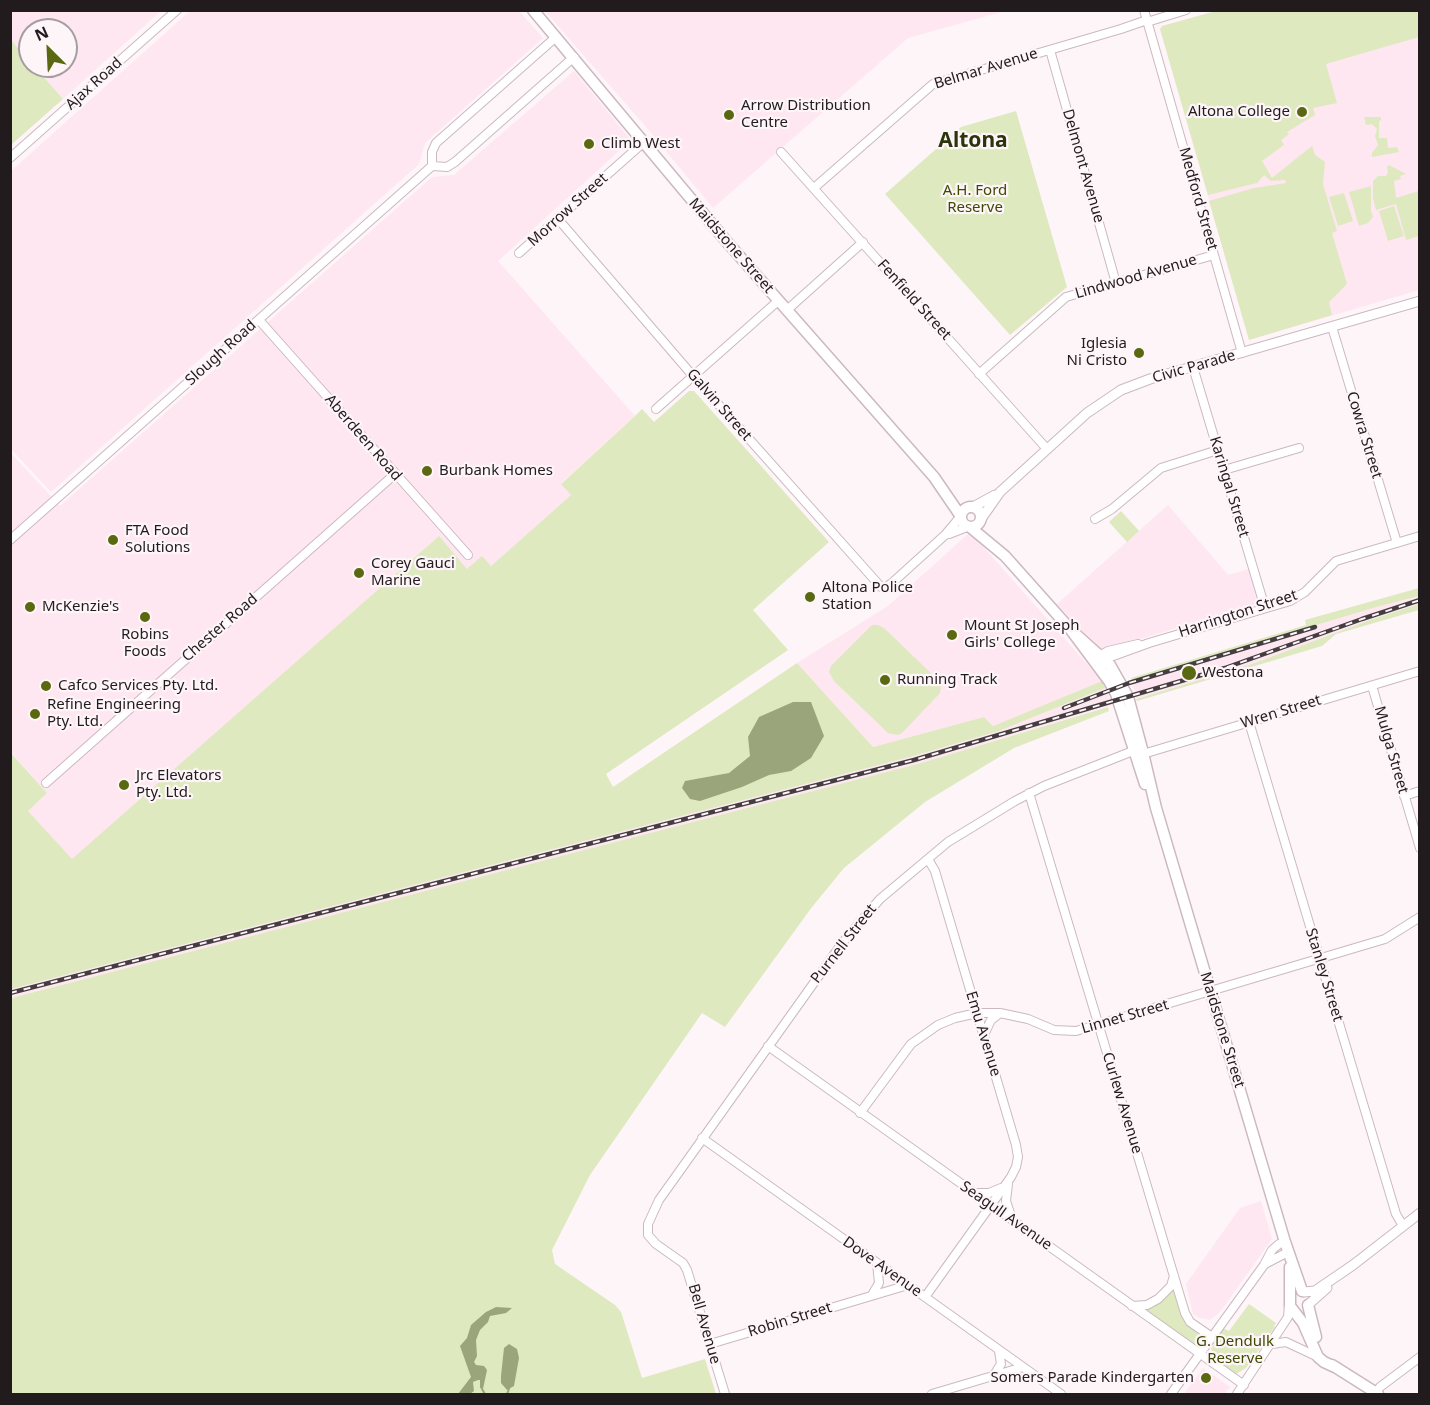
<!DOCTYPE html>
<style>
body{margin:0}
#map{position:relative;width:1430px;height:1405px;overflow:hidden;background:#fdf5f8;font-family:"Noto Sans",sans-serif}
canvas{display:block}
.frame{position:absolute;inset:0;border:12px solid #221b1e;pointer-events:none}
.north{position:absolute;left:18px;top:18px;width:60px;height:60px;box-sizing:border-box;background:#fdf5f8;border:2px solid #a59ea1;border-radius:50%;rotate:336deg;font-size:16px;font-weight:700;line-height:24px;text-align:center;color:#221b1e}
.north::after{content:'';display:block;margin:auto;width:21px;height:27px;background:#5a6811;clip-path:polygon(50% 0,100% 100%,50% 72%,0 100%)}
</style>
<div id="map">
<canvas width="1430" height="1405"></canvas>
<div class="frame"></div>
<div class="north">N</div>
</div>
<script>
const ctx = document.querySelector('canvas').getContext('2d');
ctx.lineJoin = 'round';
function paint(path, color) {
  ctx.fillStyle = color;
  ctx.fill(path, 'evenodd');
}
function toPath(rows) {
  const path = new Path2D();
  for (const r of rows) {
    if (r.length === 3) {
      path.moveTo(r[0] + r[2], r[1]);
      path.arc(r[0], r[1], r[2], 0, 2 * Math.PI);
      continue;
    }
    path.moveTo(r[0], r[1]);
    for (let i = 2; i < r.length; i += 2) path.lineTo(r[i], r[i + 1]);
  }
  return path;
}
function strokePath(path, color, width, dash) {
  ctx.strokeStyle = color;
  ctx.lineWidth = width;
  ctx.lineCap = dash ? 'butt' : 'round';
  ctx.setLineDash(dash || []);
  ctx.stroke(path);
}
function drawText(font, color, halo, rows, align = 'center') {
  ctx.font = font + ' "Noto Sans",sans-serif';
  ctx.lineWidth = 4.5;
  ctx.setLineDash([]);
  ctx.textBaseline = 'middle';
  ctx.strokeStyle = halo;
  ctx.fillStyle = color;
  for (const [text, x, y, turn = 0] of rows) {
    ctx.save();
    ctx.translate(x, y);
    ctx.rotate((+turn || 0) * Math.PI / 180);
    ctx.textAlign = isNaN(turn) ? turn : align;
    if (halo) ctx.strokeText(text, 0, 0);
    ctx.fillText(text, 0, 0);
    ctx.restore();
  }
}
const built = toPath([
 [191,10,519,11,543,38,425,143,419,164,51,492,11,449,11,171],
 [10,11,161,11,63,99,34,66,66,66,66,30,30,30,30,62,11,40],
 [545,11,1005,11,908,38,713,208,646,127],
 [1216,11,1419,11,1419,290,1249,340,1160,29,1162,26],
 [574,71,631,140,498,261,635,416,561,483,571,495,491,566,467,569,438,537,72,860,28,811,47,793,11,752,10,452,60,506,432,177,454,175],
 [1168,505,1228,575,1249,569,1258,599,1254,605,1103,650,1097,648,1057,604],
 [968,534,972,534,1102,681,993,726,984,717,873,747,797,663,888,606],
 [1419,596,1419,604,1370,620,1249,665,1136,699,1132,681,1373,608],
 [1105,688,1112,705,921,763,11,998,11,989,910,757,999,731],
 [1261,1201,1272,1239,1220,1312,1210,1320,1200,1318,1193,1314,1186,1284,1240,1208],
 [1203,1368,1230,1387,1224,1394,1184,1394]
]);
const green = toPath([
 [1216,11,1419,11,1419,37,1326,64,1337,103,1313,108,1315,115,1287,132,1289,134,1281,140,1284,145,1262,161,1272,178,1312,146,1315,155,1325,162,1323,184,1337,231,1332,233,1347,284,1329,302,1332,315,1249,340,1209,201,1254,188,1286,183,1285,180,1271,181,1264,175,1257,183,1208,195,1160,29,1162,26],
 [11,40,30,62,30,66,34,66,63,99,11,145],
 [1016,111,1067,287,1010,335,885,194,961,127],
 [1381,117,1381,120,1379,121,1379,138,1387,138,1388,148,1397,147,1399,152,1372,157,1372,153,1378,145,1375,136,1377,129,1372,124,1366,125,1364,117],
 [1389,165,1406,174,1400,176,1401,179,1394,181,1396,198,1419,191,1419,236,1406,240,1396,204,1376,210,1373,198,1373,181,1378,176,1386,176,1388,173,1387,167],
 [1371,186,1371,211,1373,217,1368,223,1359,226,1349,192],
 [1344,193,1353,221,1338,226,1329,197],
 [1394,206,1404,236,1388,241,1379,211],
 [689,391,694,391,829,542,753,610,788,650,606,774,613,787,797,663,873,747,984,717,993,726,1102,681,1105,688,999,731,910,757,11,989,10,752,47,793,28,811,72,859,439,536,467,569,482,556,491,566,571,495,561,484,635,416,642,409,654,422],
 [1121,511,1139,531,1127,542,1109,522],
 [1419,588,1419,596,1373,608,1132,681,1131,678,1306,625,1305,620],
 [1419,604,1419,610,1336,634,1322,646,1137,701,1136,699,1249,665,1370,620],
 [872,625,878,625,884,628,939,681,941,685,940,693,902,733,898,735,888,733,834,681,829,672,831,666],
 [1108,707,1109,711,1014,748,925,802,844,868,812,907,725,1027,702,1013,590,1175,552,1250,555,1264,615,1305,621,1312,642,1378,705,1359,716,1394,11,1394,11,998,921,763],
 [1174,1291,1185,1321,1200,1336,1200,1342,1197,1344,1192,1343,1147,1312,1148,1308,1162,1301,1170,1292],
 [1249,1304,1276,1323,1274,1326,1275,1327,1246,1368,1236,1374,1218,1362,1214,1357,1211,1349,1223,1328,1229,1331]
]);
const water = toPath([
 [793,702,811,702,824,736,811,758,791,771,769,775,742,787,700,801,690,799,682,788,685,781,729,773,750,756,748,737,759,717],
 [496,1307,512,1308,506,1313,490,1316,488,1322,480,1330,476,1340,477,1356,474,1362,476,1365,484,1366,487,1370,483,1389,480,1388,480,1380,478,1380,473,1382,474,1391,470,1394,458,1394,471,1377,460,1346,467,1338,471,1325,486,1312],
 [509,1344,517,1349,519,1358,514,1386,507,1390,501,1383,501,1376,504,1348]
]);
const stream = toPath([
 [482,1389,485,1394],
 [507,1394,509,1389]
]);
const minor = toPath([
 [1144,10,1242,353],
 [1147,22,1186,10],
 [1050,50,1116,283],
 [781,152,1047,449],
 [10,158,177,10],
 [432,166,432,152,436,143,556,37],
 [814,188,933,84,1121,29,1147,20],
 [558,219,693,376,881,587,886,587,892,583,945,535,960,517],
 [519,253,644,142],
 [787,310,863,242],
 [259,320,468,555],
 [1332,327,1397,543],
 [1193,367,1265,608],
 [979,374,1066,297,1214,255],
 [656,409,778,301],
 [1224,470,1299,448],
 [1095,519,1112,509,1161,468,1218,450],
 [949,534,967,527],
 [10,540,432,166,447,167,455,162,574,57],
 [1101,655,1108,651,1138,644],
 [1105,659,1149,643,1290,601,1305,592,1336,561,1420,536],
 [1372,686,1420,848],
 [1249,722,1396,1214,1403,1226],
 [1143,754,1420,671],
 [46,783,395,474],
 [1029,793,1185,1313,1190,1322,1212,1337],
 [1404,796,1420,791],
 [984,1035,991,1020,1000,1013],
 [768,1046,1244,1385],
 [860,1113,911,1044,938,1025,955,1018,977,1013,1000,1013,1028,1019,1054,1030,1076,1031,1385,939,1420,917],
 [702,1138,1061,1394],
 [1008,1184,1006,1201,1012,1219],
 [975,1193,989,1193,1001,1188],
 [1265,1264,1288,1252],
 [872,1295,879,1283,877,1263],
 [925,1297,1011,1177,1016,1167,1018,1157,1016,1145,935,871,928,859],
 [1132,1306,1147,1305,1158,1299,1171,1286,1174,1276],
 [710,1344,908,1285],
 [1272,1344,1286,1342,1318,1357],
 [994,1375,1001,1364,999,1351],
 [725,1394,687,1270,683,1263,656,1244,648,1235,648,1224,659,1200,843,942,880,899,948,842,1015,801,1044,786,1133,751],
 [932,1394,1023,1367],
 [1171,1394,1264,1265,1272,1250,1279,1244,1285,1242],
 [1237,1394,1288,1317,1289,1304],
 [1375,1394,1380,1387,1420,1357]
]);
const tertiary = toPath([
 [973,507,995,495],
 [981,519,1000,492,1087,413,1121,390,1150,379,1420,301],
 [1304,1292,1315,1291,1353,1265,1420,1213],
 [1309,1304,1327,1288]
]);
const secondary = toPath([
 [533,10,727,242,934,477,960,515],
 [971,517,10],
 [970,527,1005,556,1071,630,1109,681,1116,694,1145,784],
 [1071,630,1110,665,1128,697,1142,749,1156,808,1285,1242,1302,1291],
 [1290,1267,1290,1306,1303,1323,1318,1357,1324,1362,1337,1368],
 [1308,1305,1316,1337],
 [1332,1365,1378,1394]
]);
const rail = toPath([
 [1064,708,1129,683,1315,627],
 [10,993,914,760,1225,668,1362,619,1420,600]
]);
const markers = [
 [1302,112,6,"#5a6811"],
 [729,115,6,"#5a6811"],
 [589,144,6,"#5a6811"],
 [1139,353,6,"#5a6811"],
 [427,471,6,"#5a6811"],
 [113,540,6,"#5a6811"],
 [359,573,6,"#5a6811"],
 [810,597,6,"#5a6811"],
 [30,607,6,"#5a6811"],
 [145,617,6,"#5a6811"],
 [952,635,6,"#5a6811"],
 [1189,673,8,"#5a6811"],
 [885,680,6,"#5a6811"],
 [46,686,6,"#5a6811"],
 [35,714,6,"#5a6811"],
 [124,785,6,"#5a6811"],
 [1206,1378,6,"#5a6811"]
];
const streetNames = [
 ["Belmar Avenue",986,69,-17],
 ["Ajax Road",94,84,-42],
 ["Delmont Avenue",1083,166,74],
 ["Medford Street",1198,199,74],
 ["Morrow Street",568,210,-42],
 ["Maidstone Street",731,246,49],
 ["Lindwood Avenue",1136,277,-16],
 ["Fenfield Street",914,300,48],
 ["Slough Road",221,353,-42],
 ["Civic Parade",1194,367,-16],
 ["Galvin Street",719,405,49],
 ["Cowra Street",1364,435,73],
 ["Aberdeen Road",363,438,49],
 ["Karingal Street",1229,487,73],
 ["Harrington Street",1238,614,-18],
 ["Chester Road",220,628,-41],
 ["Wren Street",1281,712,-17],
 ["Mulga Street",1391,750,74],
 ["Purnell Street",844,944,-52],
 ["Stanley Street",1324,975,73],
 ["Linnet Street",1125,1017,-16],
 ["Maidstone Street",1222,1030,73],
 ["Emu Avenue",983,1034,73],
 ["Curlew Avenue",1122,1103,73],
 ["Seagull Avenue",1006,1216,35],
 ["Dove Avenue",882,1267,35],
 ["Robin Street",790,1320,-17],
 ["Bell Avenue",704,1324,74]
];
const poiNames = [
 ["Arrow Distribution",741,106],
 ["Centre",741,123],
 ["Altona College",1290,112,"right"],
 ["Climb West",601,144],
 ["Iglesia",1127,344,"right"],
 ["Ni Cristo",1127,361,"right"],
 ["Burbank Homes",439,471],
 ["FTA Food",125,531],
 ["Solutions",125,548],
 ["Corey Gauci",371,564],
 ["Marine",371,581],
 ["Altona Police",822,588],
 ["Station",822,605],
 ["McKenzie's",42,607],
 ["Mount St Joseph",964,626],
 ["Girls' College",964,643],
 ["Robins",145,635,"center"],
 ["Foods",145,652,"center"],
 ["Westona",1202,673],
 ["Running Track",897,680],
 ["Cafco Services Pty. Ltd.",58,686],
 ["Refine Engineering",47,705],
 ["Pty. Ltd.",47,722],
 ["Jrc Elevators",136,776],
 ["Pty. Ltd.",136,793],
 ["Somers Parade Kindergarten",1194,1378,"right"]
];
const parkNames = [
 ["A.H. Ford",975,191],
 ["Reserve",975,208],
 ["G. Dendulk",1235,1342],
 ["Reserve",1235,1359]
];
const districtNames = [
 ["Altona",973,141]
];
paint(built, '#fee7f0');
paint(green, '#dfe9c0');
paint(water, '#9ba57b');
strokePath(stream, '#9ba57b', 2);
strokePath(minor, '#ccb9c0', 10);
strokePath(tertiary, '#ccb9c0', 11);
strokePath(secondary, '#ccb9c0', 13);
strokePath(minor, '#fff', 8);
strokePath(tertiary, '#fff', 9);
strokePath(secondary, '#fff', 10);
strokePath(rail, '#453e41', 4.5);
strokePath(rail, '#fdf5f8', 2, [7]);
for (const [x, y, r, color] of markers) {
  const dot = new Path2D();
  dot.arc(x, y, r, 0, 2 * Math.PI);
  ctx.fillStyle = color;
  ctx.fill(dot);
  strokePath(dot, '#fdf5f8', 2);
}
drawText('15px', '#221b1e', '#fdf5f8', streetNames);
drawText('15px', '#221b1e', '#fdf5f8', poiNames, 'left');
drawText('15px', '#3d4900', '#fdf5f8', parkNames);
drawText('bold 21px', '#2c340c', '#fdf5f8', districtNames);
</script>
